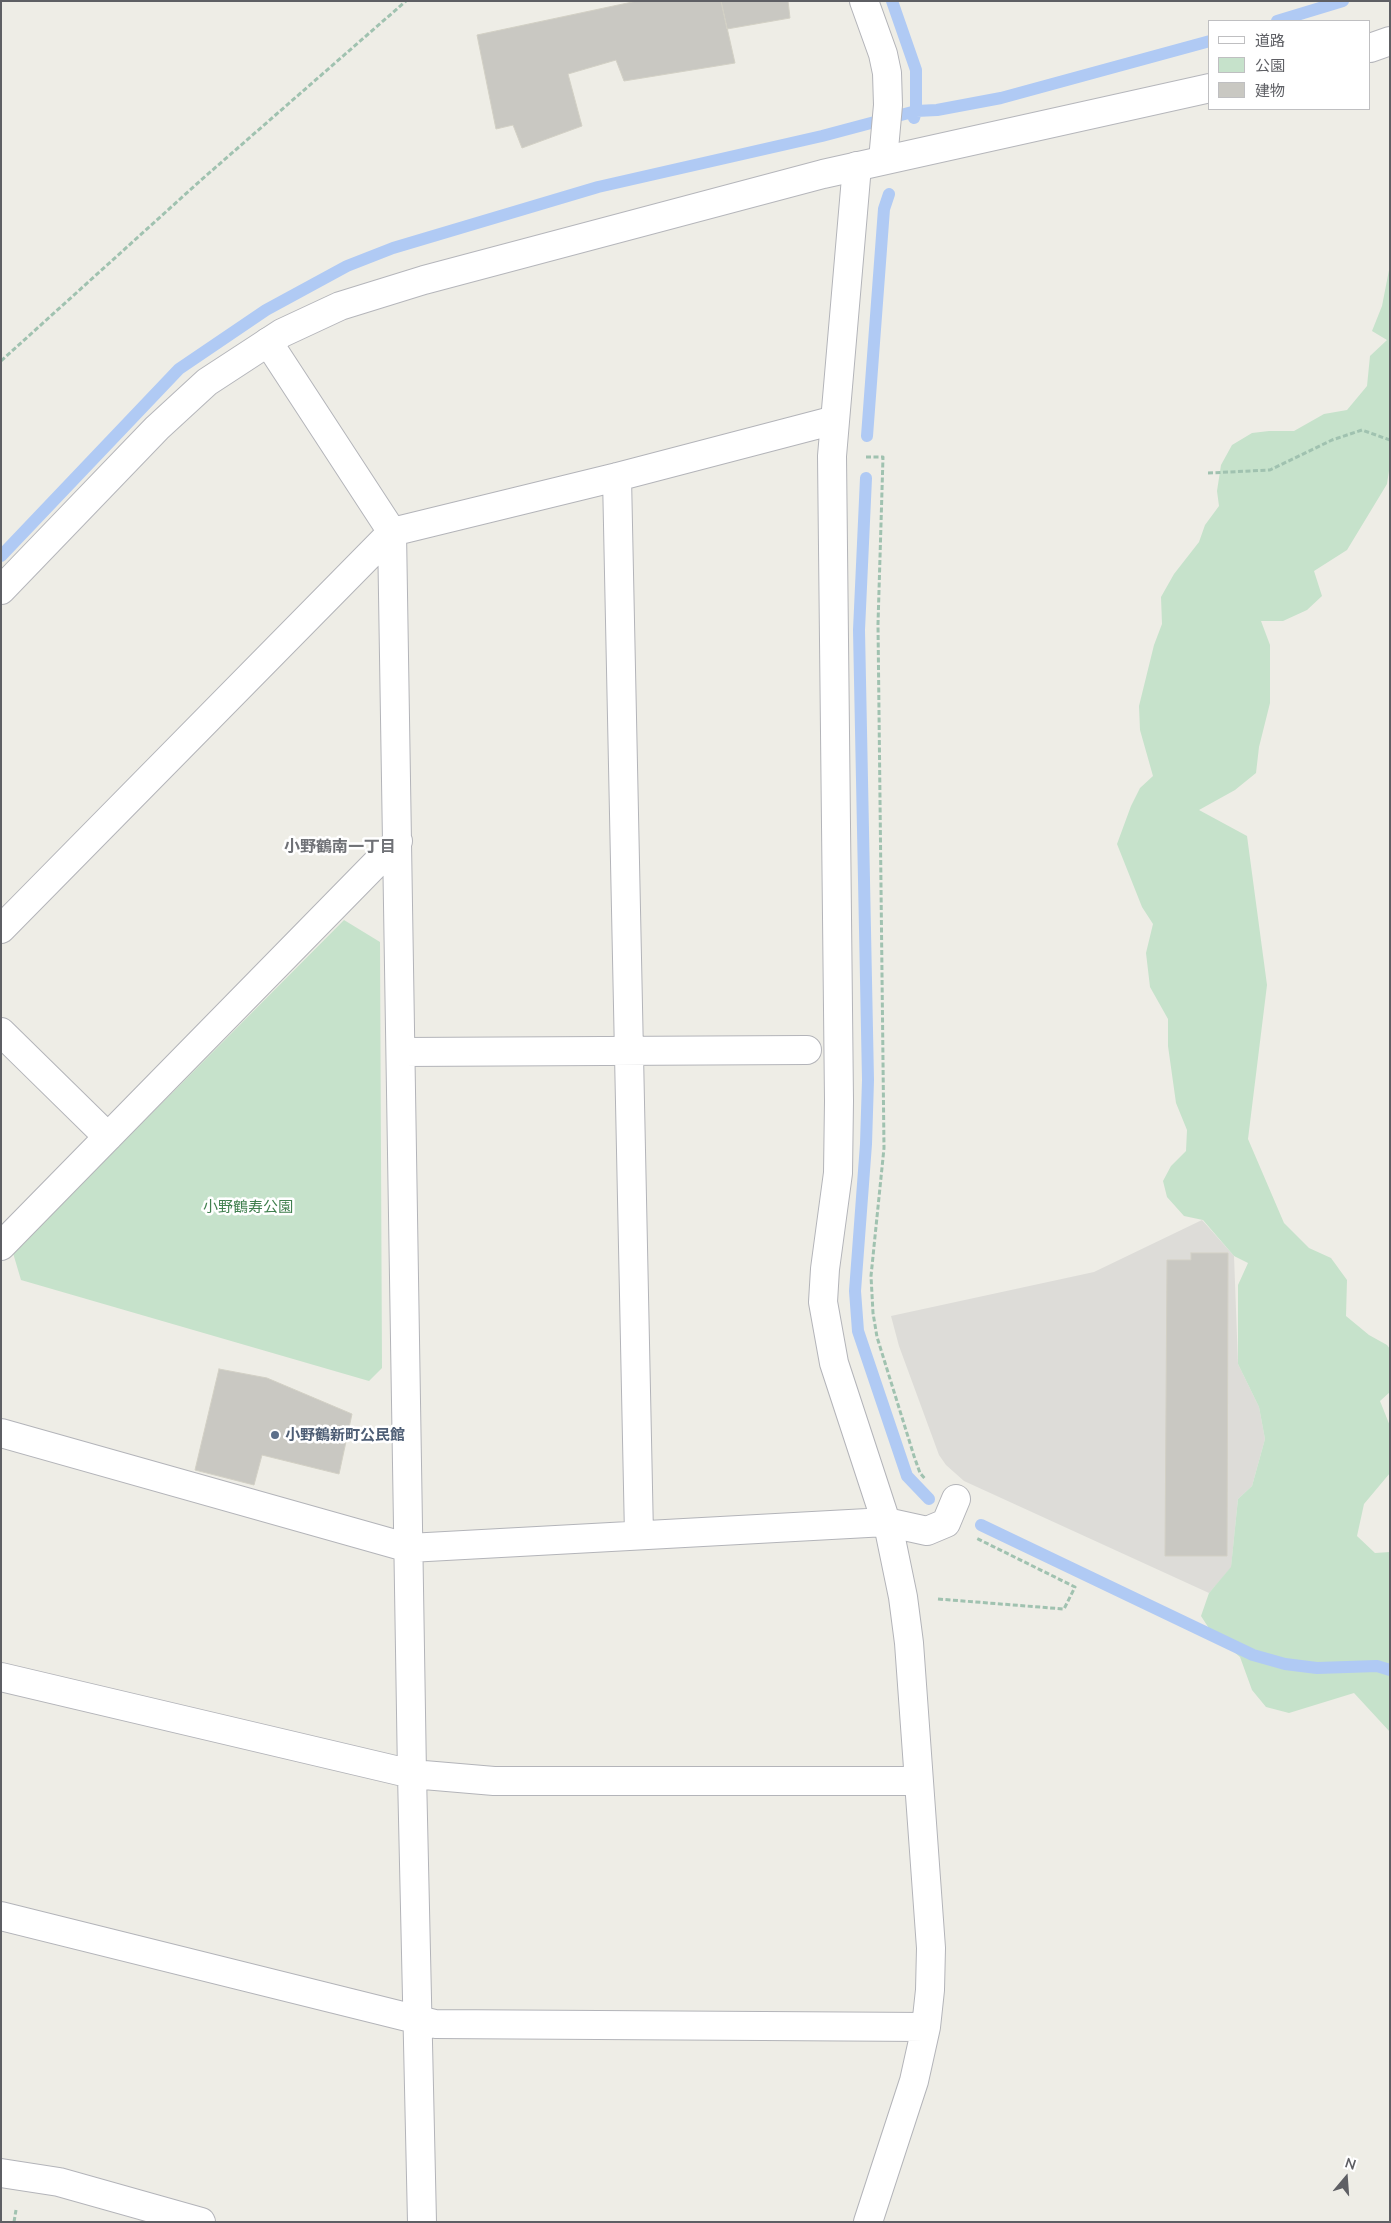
<!DOCTYPE html>
<meta charset="utf-8">
<style>
body{margin:0}
#map{position:relative;width:1391px;height:2223px;overflow:hidden;background:#eeede6;font-family:Mulish,"Noto Sans JP",sans-serif}
canvas{display:block}
.frame{position:absolute;inset:0;border:2px solid #5e5f64;pointer-events:none}
.legend{position:absolute;left:1208px;top:20px;width:162px;height:90px;box-sizing:border-box;background:#fff;border:1px solid #bfbfc1;margin:0;padding:6px 9px;list-style:none;font-size:15px;color:#5e5f64}
.legend li{display:flex;align-items:center;gap:10px;height:25px}
.legend b{width:25px;border:1px solid #bfbfc1}
.north{position:absolute;left:1321px;top:2153px;width:50px;height:50px;-webkit-text-stroke:4px #fff;paint-order:stroke;rotate:18deg;font-size:14px;font-weight:700;line-height:20px;text-align:center;color:#5e5f64}
.north::after{content:'';display:block;margin:auto;width:18px;height:22px;background:#5e5f64;clip-path:polygon(50% 0,100% 100%,50% 72%,0 100%)}
</style>
<div id="map">
<canvas width="1391" height="2223"></canvas>
<div class="frame"></div>
<ul class="legend">
<li><b style="height:6px;background:#fff"></b>道路</li>
<li><b style="height:14px;background:#c6e2cb"></b>公園</li>
<li><b style="height:14px;background:#c9c8c2"></b>建物</li>
</ul>
<div class="north">N</div>
</div>
<script>
const ctx = document.querySelector('canvas').getContext('2d');
ctx.lineJoin = 'round';
function paint(path, color) {
  ctx.fillStyle = color;
  ctx.fill(path, 'evenodd');
}
function toPath(rows) {
  const path = new Path2D();
  for (const r of rows) {
    path.moveTo(r[0], r[1]);
    for (let i = 2; i < r.length; i += 2) path.lineTo(r[i], r[i + 1]);
  }
  return path;
}
function strokePath(path, color, width, dash) {
  ctx.strokeStyle = color;
  ctx.lineWidth = width;
  ctx.lineCap = dash ? 'butt' : 'round';
  ctx.setLineDash(dash || []);
  ctx.stroke(path);
}
function drawText(font, color, halo, rows, align = 'center') {
  ctx.font = font + ' Mulish,"Noto Sans JP",sans-serif';
  ctx.lineWidth = 5;
  ctx.setLineDash([]);
  ctx.textBaseline = 'middle';
  ctx.strokeStyle = halo;
  ctx.fillStyle = color;
  for (const [text, x, y, turn = 0] of rows) {
    ctx.save();
    ctx.translate(x, y);
    ctx.rotate((+turn || 0) * Math.PI / 180);
    ctx.textAlign = isNaN(turn) ? turn : align;
    if (halo) ctx.strokeText(text, 0, 0);
    ctx.fillText(text, 0, 0);
    ctx.restore();
  }
}
const industrial = toPath([
 [1202,1220,1234,1256,1238,1364,1259,1407,1265,1439,1252,1486,1238,1499,1231,1568,1209,1593,964,1481,946,1465,939,1455,899,1346,891,1316,1094,1272]
]);
const green = toPath([
 [1390,265,1390,464,1387,484,1347,550,1314,571,1322,596,1307,610,1283,621,1261,621,1270,645,1270,703,1259,747,1256,773,1235,790,1199,810,1247,836,1267,985,1248,1139,1284,1223,1309,1248,1331,1258,1347,1280,1346,1316,1369,1335,1387,1345,1390,1349,1390,1392,1380,1401,1390,1426,1390,1473,1364,1504,1357,1536,1375,1553,1390,1552,1390,1732,1354,1693,1289,1713,1266,1707,1252,1690,1240,1657,1212,1633,1201,1616,1209,1593,1231,1567,1238,1499,1252,1486,1265,1439,1259,1407,1238,1364,1238,1285,1248,1263,1234,1256,1203,1220,1184,1216,1167,1197,1163,1181,1171,1166,1186,1151,1187,1130,1176,1103,1168,1046,1168,1019,1150,987,1146,953,1153,924,1142,907,1117,844,1131,806,1140,788,1153,776,1140,730,1139,706,1154,645,1162,624,1161,597,1174,574,1199,542,1205,525,1219,506,1217,491,1221,465,1232,445,1252,433,1269,431,1294,431,1324,414,1347,410,1367,386,1370,356,1387,340,1372,331,1382,306],
 [344,920,380,942,382,1368,369,1381,21,1280,13,1253]
]);
const stream = toPath([
 [1277,21,1343,1],
 [914,118,916,111,937,110,1001,98,1210,41],
 [867,436,884,209,889,194],
 [866,478,859,630,868,1080,866,1144,855,1291,858,1331,907,1476,929,1499],
 [1,556,179,369,266,310,347,266,393,248,598,187,822,136,916,111,916,70,892,1],
 [981,1525,1253,1655,1285,1664,1317,1668,1377,1666,1390,1670]
]);
const building = toPath([
 [637,1,721,1,735,63,624,81,616,60,568,74,582,126,522,148,513,125,496,129,477,35,637,1],
 [721,1,788,1,790,18,727,29,721,1],
 [1191,1253,1228,1253,1227,1556,1165,1556,1167,1260,1191,1260,1191,1253],
 [219,1369,267,1378,352,1414,339,1474,262,1455,254,1485,195,1470,219,1369]
]);
const path = toPath([
 [1,361,200,181,406,1],
 [866,457,883,457,878,624,884,1148,871,1276,873,1313,877,1337,914,1456,920,1473,926,1480],
 [1208,473,1270,470,1332,440,1362,430,1390,440],
 [938,1599,1064,1609,1075,1587,976,1538],
 [14,2222,16,2210]
]);
const street = toPath([
 [864,1,883,54,887,73,888,105,883,160],
 [857,166,832,456,839,1101,838,1173,825,1269,823,1302,834,1363,890,1534,903,1597,909,1643,931,1948,930,1990,926,2027,914,2081,868,2222],
 [268,342,392,532,412,1774,422,2222],
 [617,477,639,1535],
 [1,929,392,532,617,477,835,420],
 [1,1032,108,1137],
 [402,1052,807,1050],
 [1,1246,398,841],
 [1,1433,409,1548,886,1522,927,1531,946,1523,956,1499],
 [1,1677,412,1774,494,1781,918,1781],
 [1,1916,435,2024,926,2027],
 [1,2173,59,2182,201,2222]
]);
const secondary = toPath([
 [1370,48,1390,41],
 [1,590,157,428,207,382,282,333,340,306,424,280,823,174,1210,88]
]);
const markers = [
 [275,1435,5,"#5c6f8a"]
];
const parkNames = [
 ["小野鶴寿公園",248,1207]
];
const serviceNames = [
 ["小野鶴新町公民館",285,1435]
];
const neighbourhoodNames = [
 ["小野鶴南一丁目",340,847]
];
paint(industrial, '#dddcd8');
paint(green, '#c6e2cb');
strokePath(stream, '#b0caf4', 12);
paint(building, '#c9c8c2');
strokePath(building, '#d2d0c5', 1);
strokePath(street, '#b3b4b9', 30);
strokePath(secondary, '#b5b6bb', 30);
strokePath(path, '#a0c2b0', 3, [5, 2.5]);
strokePath(street, '#fff', 28);
strokePath(secondary, '#fff', 28);
for (const [x, y, r, color] of markers) {
  const dot = new Path2D();
  dot.arc(x, y, r, 0, 2 * Math.PI);
  ctx.fillStyle = color;
  ctx.fill(dot);
  strokePath(dot, '#fff', 2);
}
drawText('15px', '#41804f', '#fff', parkNames);
drawText('bold 15px', '#4e5e75', '#fff', serviceNames, 'left');
drawText('bold 16px', '#6f7176', '#fff', neighbourhoodNames);
</script>
